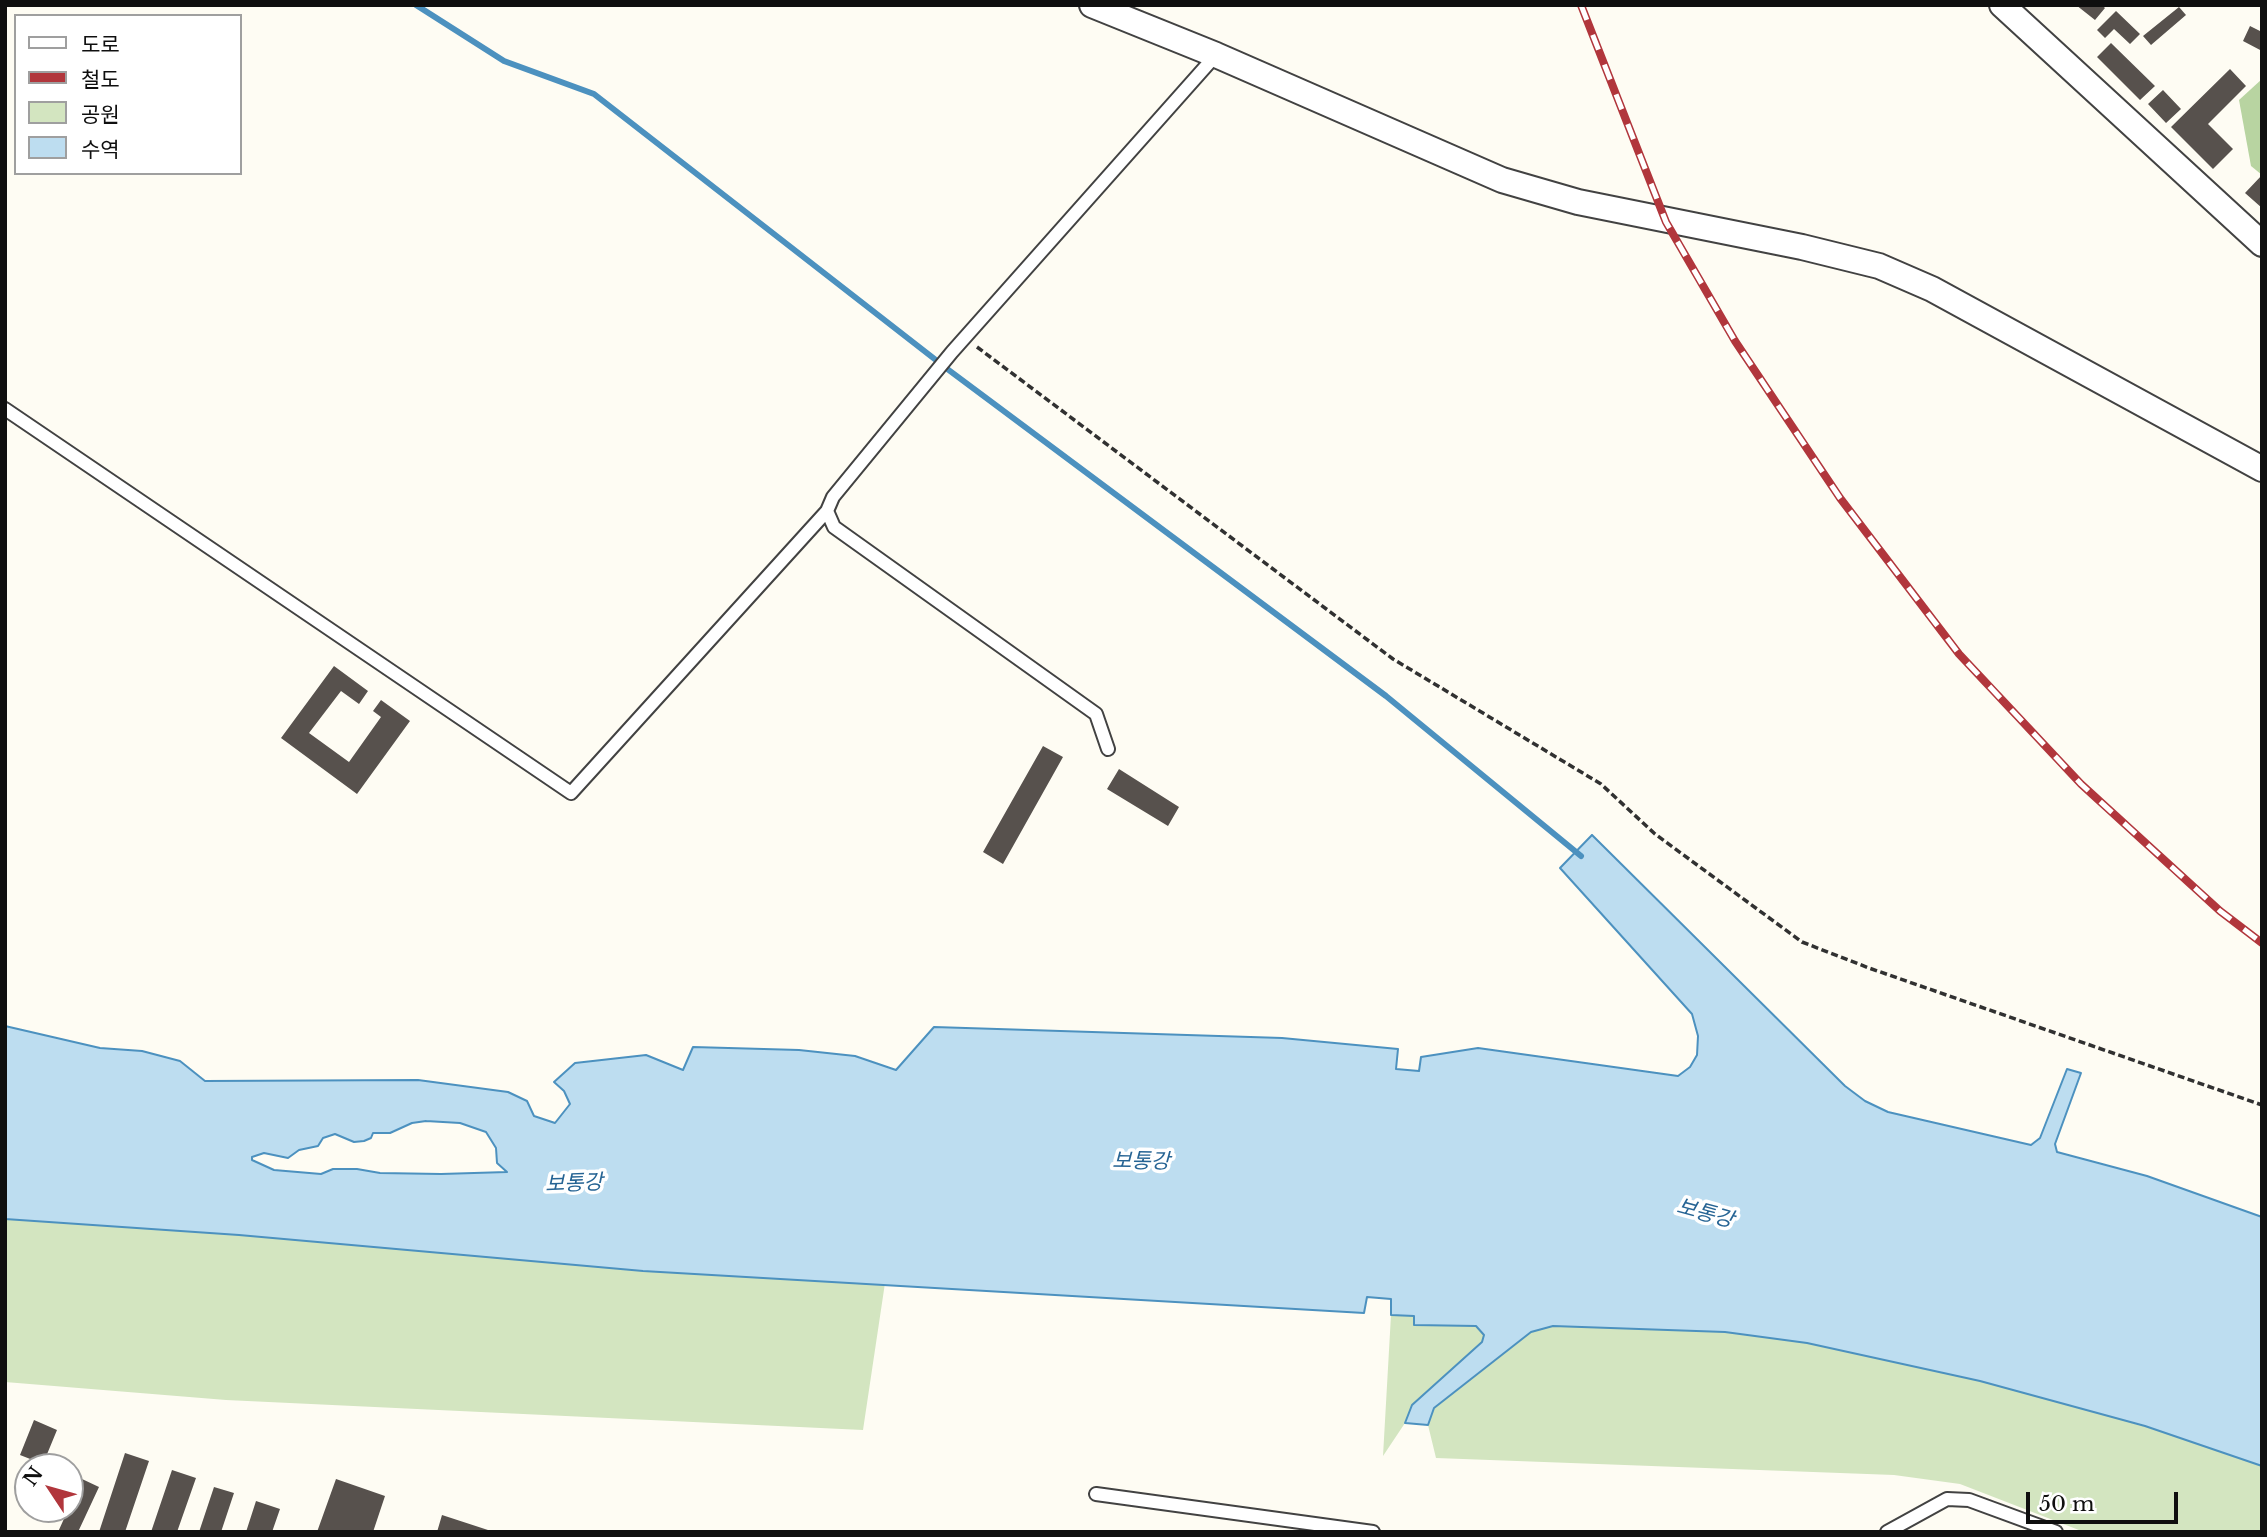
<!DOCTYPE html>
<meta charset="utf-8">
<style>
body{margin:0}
#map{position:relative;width:2267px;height:1537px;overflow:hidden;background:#fefcf3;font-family:"Libre Baskerville","Noto Sans KR",serif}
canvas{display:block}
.frame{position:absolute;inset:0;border:7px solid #0f0f0f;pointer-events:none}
.legend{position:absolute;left:14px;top:14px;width:228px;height:161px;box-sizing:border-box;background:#fff;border:2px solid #9f9f9f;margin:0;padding:9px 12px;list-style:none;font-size:21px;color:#0f0f0f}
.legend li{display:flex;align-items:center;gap:14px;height:35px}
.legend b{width:35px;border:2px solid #9f9f9f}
.north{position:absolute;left:14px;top:1453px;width:70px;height:70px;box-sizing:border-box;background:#fff;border:2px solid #9f9f9f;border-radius:50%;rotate:306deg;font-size:19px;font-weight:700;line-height:28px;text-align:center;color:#0f0f0f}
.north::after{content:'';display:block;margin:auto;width:24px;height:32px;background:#b1363c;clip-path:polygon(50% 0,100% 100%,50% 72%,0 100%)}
.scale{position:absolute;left:2026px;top:1492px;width:152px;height:32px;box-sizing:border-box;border:4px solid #0f0f0f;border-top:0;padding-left:9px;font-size:21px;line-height:24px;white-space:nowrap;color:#0f0f0f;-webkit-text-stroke:5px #fff;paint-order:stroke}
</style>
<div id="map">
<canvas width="2267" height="1537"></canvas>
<div class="frame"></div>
<ul class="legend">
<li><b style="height:9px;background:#fff"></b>도로</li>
<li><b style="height:9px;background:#b1363c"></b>철도</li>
<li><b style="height:19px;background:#d3e5c0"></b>공원</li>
<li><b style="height:19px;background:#bdddf0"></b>수역</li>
</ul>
<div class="north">N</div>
<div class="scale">50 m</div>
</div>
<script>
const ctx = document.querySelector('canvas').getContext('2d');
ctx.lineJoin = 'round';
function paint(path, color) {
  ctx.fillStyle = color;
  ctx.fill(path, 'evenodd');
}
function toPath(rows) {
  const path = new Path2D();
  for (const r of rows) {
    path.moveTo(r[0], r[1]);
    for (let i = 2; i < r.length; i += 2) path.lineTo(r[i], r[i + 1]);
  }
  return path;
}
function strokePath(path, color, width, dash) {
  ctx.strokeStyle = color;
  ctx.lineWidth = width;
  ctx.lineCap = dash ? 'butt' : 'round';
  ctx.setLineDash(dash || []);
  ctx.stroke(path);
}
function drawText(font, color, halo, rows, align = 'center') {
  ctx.font = font + ' "Libre Baskerville","Noto Sans KR",serif';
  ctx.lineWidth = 7;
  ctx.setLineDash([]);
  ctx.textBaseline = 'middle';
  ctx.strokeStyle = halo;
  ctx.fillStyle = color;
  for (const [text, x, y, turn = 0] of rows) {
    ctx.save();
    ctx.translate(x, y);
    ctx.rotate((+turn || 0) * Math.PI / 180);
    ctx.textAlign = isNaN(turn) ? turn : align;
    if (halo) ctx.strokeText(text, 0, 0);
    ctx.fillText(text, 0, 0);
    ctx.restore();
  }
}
const green = toPath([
 [5,1219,239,1235,643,1271,885,1283,863,1430,226,1400,5,1382],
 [1391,1315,1414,1316,1414,1325,1476,1326,1484,1335,1482,1342,1412,1405,1405,1423,1383,1456],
 [1552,1326,1725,1332,1807,1343,1980,1381,2145,1426,2262,1466,2262,1532,2084,1532,1960,1484,1894,1475,1436,1458,1428,1425,1434,1408,1531,1332]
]);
const forest = toPath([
 [2262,79,2262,175,2251,166,2239,100]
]);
const water = toPath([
 [1592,835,1845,1086,1865,1101,1888,1112,2031,1145,2040,1138,2067,1069,2081,1073,2055,1144,2057,1152,2147,1176,2262,1217,2262,1466,2145,1426,1980,1381,1807,1343,1725,1332,1553,1326,1531,1332,1434,1408,1428,1425,1405,1423,1412,1405,1482,1342,1484,1335,1476,1326,1414,1325,1414,1316,1391,1315,1391,1299,1367,1297,1364,1313,643,1271,239,1235,5,1219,5,1026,100,1048,142,1051,180,1061,205,1081,418,1080,508,1092,527,1101,534,1116,555,1123,570,1104,564,1091,554,1082,575,1063,646,1055,683,1070,693,1047,799,1050,855,1056,896,1070,934,1027,1282,1038,1398,1049,1396,1069,1419,1071,1421,1057,1478,1048,1678,1076,1690,1067,1697,1055,1698,1036,1692,1014,1560,868,1592,835],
 [426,1121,460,1123,486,1132,496,1148,497,1163,507,1172,441,1174,380,1173,357,1169,333,1169,321,1174,274,1170,252,1160,252,1157,264,1153,288,1158,299,1150,318,1146,323,1138,335,1134,354,1142,364,1141,371,1138,373,1133,390,1133,412,1123,426,1121]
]);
const stream = toPath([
 [416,5,504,61,594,94,950,371,1386,696,1581,856]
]);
const building = toPath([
 [2076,5,2102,5,2105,8,2095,20],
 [2179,7,2186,15,2151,45,2143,36],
 [2116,11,2140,34,2130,44,2114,29,2105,38,2097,30],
 [2250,26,2262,32,2262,51,2243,41],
 [2111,43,2155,86,2140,100,2097,57],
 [2230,69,2246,86,2208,124,2233,149,2213,169,2171,127],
 [2163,90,2181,109,2166,123,2148,104],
 [2262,175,2262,208,2245,193],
 [334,666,368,691,359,704,341,691,309,733,349,762,381,717,373,711,381,700,410,721,357,794,281,738],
 [1043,746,1063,757,1003,864,983,852],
 [1119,769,1179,807,1168,826,1107,789],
 [34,1420,57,1430,43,1464,20,1455],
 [125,1453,149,1461,125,1532,99,1532],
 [172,1470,196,1478,177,1532,151,1532],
 [82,1479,99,1487,78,1532,58,1532],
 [336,1479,385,1496,373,1532,317,1532],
 [214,1487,234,1493,221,1532,199,1532],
 [256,1501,280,1509,272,1532,246,1532],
 [442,1515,491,1531,491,1532,437,1532]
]);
const path = toPath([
 [977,347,1393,659,1601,784,1655,834,1802,942,1869,968,2262,1105]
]);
const lane = toPath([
 [5,409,571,793,827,511],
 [1108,749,1096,714,834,527,827,511,833,497,952,352,1216,55],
 [1096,1494,1373,1532],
 [1887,1532,1947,1499,1969,1500,2056,1532]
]);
const street = toPath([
 [1092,5,1216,55,1502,180,1578,202,1802,247,1879,266,1932,289,2262,469],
 [2002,5,2262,244]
]);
const rail = toPath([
 [1581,5,1666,222,1735,341,1840,498,1959,654,2081,784,2220,911,2262,943]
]);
const waterNames = [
 ["보통강",1141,1162,1],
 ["보통강",574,1184,-2],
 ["보통강",1705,1214,15]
];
paint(green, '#d3e5c0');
paint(forest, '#b8d4a1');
paint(water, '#bdddf0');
strokePath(water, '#4c91bf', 2);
strokePath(stream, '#4c91bf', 6);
paint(building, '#57514d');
strokePath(lane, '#424242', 16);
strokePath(street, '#424242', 28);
strokePath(path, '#313131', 3.5, [7, 3.5]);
strokePath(lane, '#fff', 12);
strokePath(street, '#fff', 24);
strokePath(rail, '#b1363c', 8);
strokePath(rail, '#fff', 5, [16]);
drawText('italic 21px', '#266494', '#fff', waterNames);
</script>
